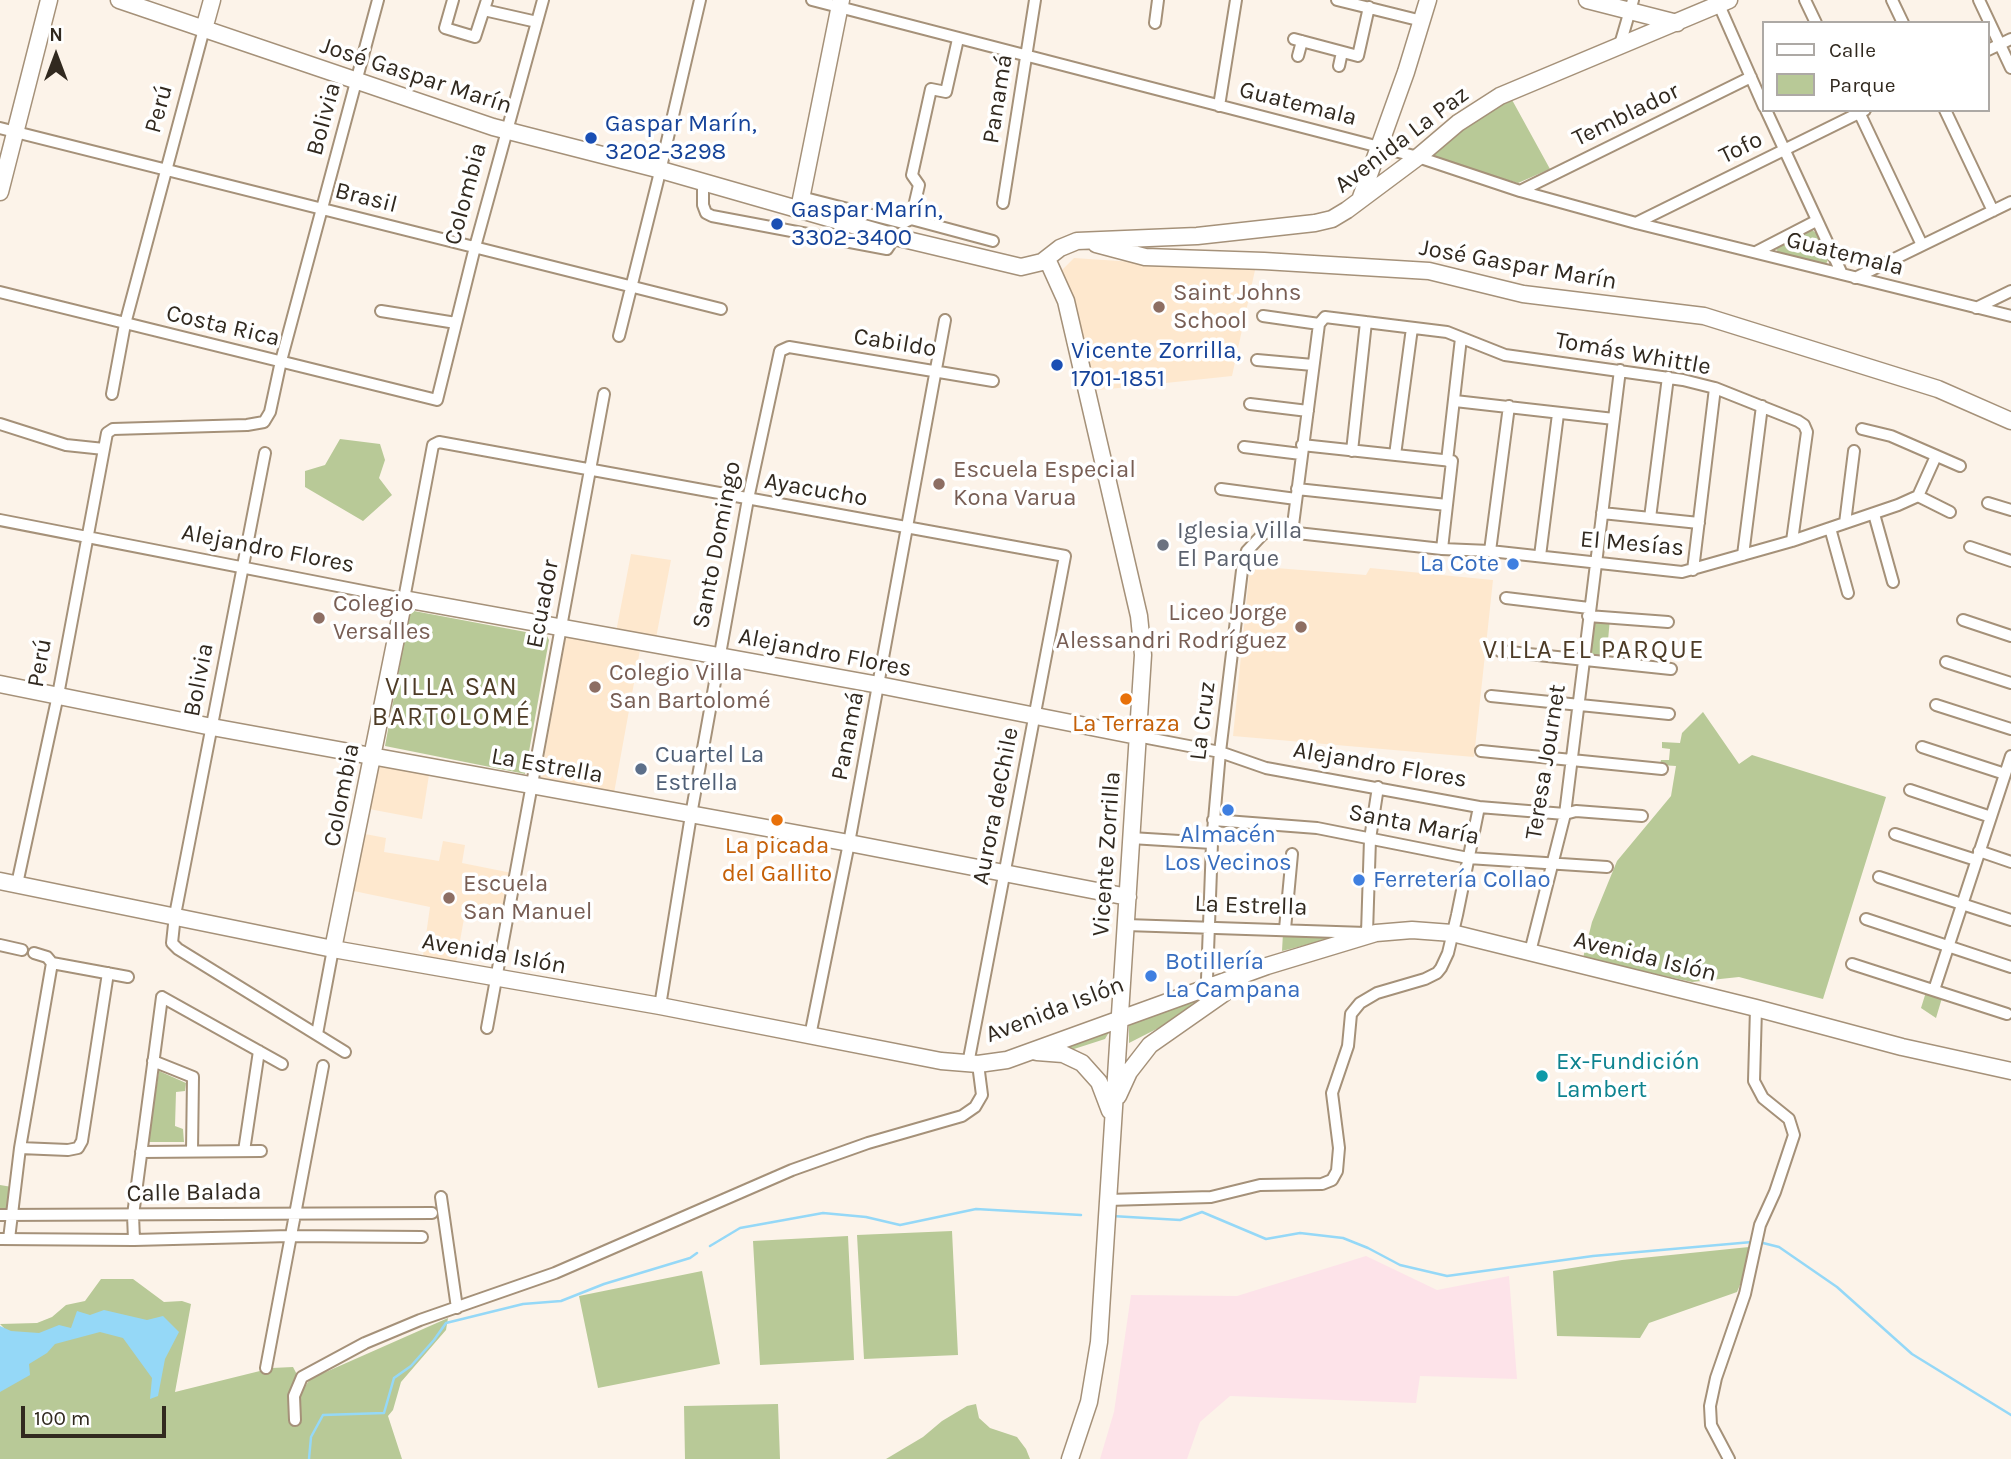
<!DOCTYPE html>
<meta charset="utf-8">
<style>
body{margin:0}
#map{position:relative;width:2011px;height:1459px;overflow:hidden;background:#fcf3e9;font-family:Karla,sans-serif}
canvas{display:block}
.legend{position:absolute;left:1762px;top:21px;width:228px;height:91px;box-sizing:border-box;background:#fff;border:2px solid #ada9a5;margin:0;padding:9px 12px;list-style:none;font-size:21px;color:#31291f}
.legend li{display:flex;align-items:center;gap:14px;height:35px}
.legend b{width:35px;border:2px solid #ada9a5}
.north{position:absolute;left:21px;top:21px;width:70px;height:70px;-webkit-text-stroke:5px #fff;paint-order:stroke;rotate:0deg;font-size:19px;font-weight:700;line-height:28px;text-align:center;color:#31291f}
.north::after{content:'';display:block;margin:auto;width:24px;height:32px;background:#31291f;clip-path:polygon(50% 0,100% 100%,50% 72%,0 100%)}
.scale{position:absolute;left:21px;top:1406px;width:145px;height:32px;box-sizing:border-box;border:4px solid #31291f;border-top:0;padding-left:9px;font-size:21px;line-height:24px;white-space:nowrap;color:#31291f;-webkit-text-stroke:5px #fff;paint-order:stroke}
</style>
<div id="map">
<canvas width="2011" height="1459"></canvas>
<ul class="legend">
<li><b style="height:9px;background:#fff"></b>Calle</li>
<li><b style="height:19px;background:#b8c997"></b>Parque</li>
</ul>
<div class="north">N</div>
<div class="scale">100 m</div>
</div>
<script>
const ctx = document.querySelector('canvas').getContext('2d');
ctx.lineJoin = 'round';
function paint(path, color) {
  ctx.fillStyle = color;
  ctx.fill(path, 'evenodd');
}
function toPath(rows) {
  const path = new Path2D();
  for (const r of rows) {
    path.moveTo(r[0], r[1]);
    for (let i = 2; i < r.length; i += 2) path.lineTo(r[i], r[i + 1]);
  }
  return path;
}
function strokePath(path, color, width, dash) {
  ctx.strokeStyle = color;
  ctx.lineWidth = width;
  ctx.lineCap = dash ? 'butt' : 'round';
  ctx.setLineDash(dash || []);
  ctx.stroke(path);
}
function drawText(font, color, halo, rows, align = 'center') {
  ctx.font = font + ' Karla,sans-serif';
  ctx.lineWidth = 7;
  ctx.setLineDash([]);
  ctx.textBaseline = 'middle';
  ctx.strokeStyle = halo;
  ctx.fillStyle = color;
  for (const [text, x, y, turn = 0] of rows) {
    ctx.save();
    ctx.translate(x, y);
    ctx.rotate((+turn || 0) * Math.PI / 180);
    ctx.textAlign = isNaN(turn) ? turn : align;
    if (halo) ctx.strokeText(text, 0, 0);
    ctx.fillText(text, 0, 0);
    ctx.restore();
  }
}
const industrial = toPath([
 [1366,1256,1437,1290,1509,1276,1517,1379,1420,1376,1416,1403,1230,1396,1200,1422,1187,1459,1100,1459,1114,1412,1131,1295,1237,1296]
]);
const built = toPath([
 [1074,258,1255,270,1232,376,1090,391,1062,270],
 [631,554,671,560,656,638,616,632],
 [1250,566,1366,575,1370,568,1493,580,1474,757,1233,736],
 [566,637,640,650,614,793,540,780],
 [380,764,429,775,422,819,369,809],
 [360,833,386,838,384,852,439,861,443,841,465,845,462,863,512,873,503,919,465,913,456,963,423,956,430,907,349,890]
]);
const green = toPath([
 [1511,98,1550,169,1518,183,1426,156,1476,114],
 [1811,229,1816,233,1828,260,1826,264,1779,253,1776,249],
 [340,439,380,444,385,460,379,478,392,495,363,521,305,487,305,471,325,465],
 [414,611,547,636,549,640,525,774,385,746,409,615],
 [1588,616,1610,618,1606,663,1583,661],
 [1703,712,1739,764,1752,755,1886,797,1823,999,1739,977,1692,982,1583,958,1592,922,1617,861,1671,796,1676,766,1660,765,1661,760,1669,760,1670,749,1662,748,1662,742,1680,743,1682,733],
 [1283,933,1337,937,1282,951],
 [1926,992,1942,998,1936,1018,1921,1008],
 [1193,1002,1201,1003,1188,1013,1129,1043,1129,1025],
 [1112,1027,1105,1039,1074,1049,1059,1050],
 [159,1071,186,1083,185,1091,176,1092,175,1126,183,1129,184,1142,148,1142],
 [0,1185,12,1187,9,1209,0,1209],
 [952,1231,958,1355,864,1359,857,1235],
 [848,1236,854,1360,760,1365,753,1241],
 [1749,1247,1749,1263,1737,1292,1649,1323,1640,1338,1557,1336,1553,1271,1622,1260],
 [702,1271,720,1364,598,1388,579,1296],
 [101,1279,133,1279,164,1302,182,1301,191,1304,175,1392,272,1368,293,1367,304,1388,310,1379,448,1318,446,1330,401,1382,393,1410,388,1416,402,1459,0,1459,0,1329,4,1328,0,1324,37,1323,52,1317,66,1305,85,1301],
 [778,1404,780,1459,685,1459,684,1406],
 [976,1404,979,1418,990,1428,1017,1437,1026,1449,1030,1459,886,1459,923,1437,942,1421,967,1406]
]);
const water = toPath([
 [104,1310,147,1320,163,1316,179,1332,165,1359,158,1396,150,1399,152,1378,123,1338,100,1332,55,1344,47,1353,29,1364,30,1375,0,1392,0,1326,11,1331,39,1333,59,1325,71,1328,77,1311,90,1315]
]);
const stream = toPath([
 [1112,1216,1180,1220,1202,1212,1266,1239,1300,1233,1343,1238,1368,1248,1400,1265,1447,1276,1593,1256,1752,1242],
 [1759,1242,1779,1247,1837,1287,1912,1354,2011,1415],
 [710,1246,740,1228,823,1213,866,1217,900,1225,976,1209,1081,1215],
 [309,1459,311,1437,323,1415,384,1413,394,1378,411,1366,434,1340,446,1323,523,1304,561,1301,604,1284,690,1258,697,1253]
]);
const street = toPath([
 [453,0,445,28,475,37,487,0],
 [812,0,1418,157,1520,191,1636,223,2011,316],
 [1337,0,1422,21],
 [1805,0,1816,23],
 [1892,0,1903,23],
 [1979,0,2011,68],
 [1719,5,1764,107],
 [484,10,537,22],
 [1155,23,1158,0],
 [1294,39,1358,56,1369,7],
 [1619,48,1633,0],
 [1988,50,2011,39],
 [1298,56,1302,41],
 [1339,66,1342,52],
 [1219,106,1236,0],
 [1766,110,1842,274],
 [1858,110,1922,245],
 [1945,110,1993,211],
 [0,128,721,309],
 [703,182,703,205,706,213,712,216,887,249,895,237],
 [1520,191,1751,77],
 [801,197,903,223,911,219,919,185,912,175,931,89,946,92,958,39],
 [1003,203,1035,0],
 [911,219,993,241],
 [1636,223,1865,110],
 [1756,252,1816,221],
 [1855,278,2011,202],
 [0,292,437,400,475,247,543,0],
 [1976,308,2011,291],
 [381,311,456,323],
 [1263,316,1319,324,1325,317,1447,332,1505,355,1683,380,1715,388,1798,421,1804,425,1807,432,1792,541],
 [619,336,658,180,700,0],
 [1257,360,1313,365],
 [112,394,125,324,204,29],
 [1455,401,1614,419],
 [1250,404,1308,411],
 [0,424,66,445,104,449],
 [1862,429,1891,436,1960,466],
 [1302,445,1452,461,1442,549],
 [1244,447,1301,454],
 [1352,451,1366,322],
 [265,453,175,915,172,943,178,949,345,1052],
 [1395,455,1412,328],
 [1447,461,1461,338],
 [1221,489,1296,499],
 [1297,489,1447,505],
 [1918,496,1950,512],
 [1988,503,2011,510],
 [1602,513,1699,523],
 [1874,514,1893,582],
 [1650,518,1668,377],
 [0,520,404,599,433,445,439,442,1065,556,968,1064],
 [1845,523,1854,451],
 [1293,525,1297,533,1442,549,1490,551,1682,572,1792,541,1898,505,1918,496,1936,456],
 [1293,525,1319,324],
 [1830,528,1848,593],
 [1970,547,2011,561],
 [1490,551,1509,406],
 [1743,555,1762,406],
 [1540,556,1558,414],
 [1693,570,1715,388],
 [1506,598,1589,608],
 [1588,616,1668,622],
 [1963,620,2011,636],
 [1500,651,1671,669],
 [1946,662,2011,683],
 [1491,696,1669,714],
 [1936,705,2011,729],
 [1137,736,1220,752,1266,768,1479,807,1565,814,1576,811,1642,816],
 [1922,747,2005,774],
 [1481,751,1662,769],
 [1910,790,1991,817],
 [1213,820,1317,828,1468,858,1607,867],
 [1895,834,1976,860],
 [1131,838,1212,843],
 [1979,851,2011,862],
 [1879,877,2011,920],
 [17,884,58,695,107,433,113,429,247,425,264,422,270,412,281,361,378,0],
 [1866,919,2011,967],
 [1126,925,1366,933],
 [1285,929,1292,854],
 [1367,933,1370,839,1378,787],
 [0,945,22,950],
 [1530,952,1565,814,1620,370],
 [34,953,47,957,52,963,128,977],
 [1852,964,2007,1014],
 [1214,985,1207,979,1212,843,1220,752,1243,562,1247,551,1262,535,1278,526,1293,525],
 [1934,990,2011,756],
 [660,1006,691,815,748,499,780,351,789,347,993,381],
 [487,1028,604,394],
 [317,1034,333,949],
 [810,1036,849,843,945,320],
 [153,1061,193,1077,192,1151],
 [20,1148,68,1150,78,1148,82,1141,108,973],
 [244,1151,259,1051],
 [141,1152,261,1151],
 [441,1197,457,1308],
 [1108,1200,1211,1197,1260,1185,1322,1184,1332,1180,1337,1171,1339,1148,1332,1093,1348,1046,1351,1014,1360,1003,1377,993,1425,979,1437,973,1441,968,1448,953,1457,915,1479,807],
 [0,1215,432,1213],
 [0,1239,134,1240,290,1236,422,1237],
 [9,1239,20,1148,52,963],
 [134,1240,133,1215,162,997,282,1064],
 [266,1368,323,1066],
 [295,1420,294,1396,302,1377,365,1343,420,1320,555,1273,792,1170,868,1143,962,1116,975,1107,982,1095,978,1064],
 [1729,1459,1711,1425,1710,1406,1716,1378,1745,1294,1760,1225,1775,1192,1794,1135,1789,1119,1763,1098,1754,1081,1756,1008]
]);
const secondary = toPath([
 [119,0,493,127,661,170,895,237,1021,267,1042,262,1060,248,1077,241,1197,236,1315,223,1332,219,1347,210,1418,157,1458,123,1500,96,1729,0],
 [1587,0,1677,23],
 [204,29,212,0],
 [0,192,49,0],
 [1360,200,1406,72,1428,0],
 [799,209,841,0],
 [1096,244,1145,257,1264,261,1429,271,1523,294,1704,316,1938,389,2011,421],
 [1047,259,1066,301,1139,616,1143,655,1099,1342,1089,1402,1070,1459],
 [0,684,212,727,849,843,1128,897],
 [0,881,333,949,660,1006,941,1061,978,1064,1007,1060,1267,966,1376,933,1412,930,1452,933,1756,1008,1902,1047,2011,1071],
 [333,949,404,599,879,685,1137,736],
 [1037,1052,1063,1054,1082,1063,1099,1082,1110,1111],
 [1118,1096,1129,1072,1150,1045,1240,982]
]);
const markers = [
 [591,138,7,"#1a4fb4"],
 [777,224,7,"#1a4fb4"],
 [1159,307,7,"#8d6e63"],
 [1057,365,7,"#1a4fb4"],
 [939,484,7,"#8d6e63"],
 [1163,545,7,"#6b7280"],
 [1513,564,7,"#3f7fe0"],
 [319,618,7,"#8d6e63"],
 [1301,627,7,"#8d6e63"],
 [595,687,7,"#8d6e63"],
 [1126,699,7,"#e8710a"],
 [641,769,7,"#5c6f8a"],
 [1228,810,7,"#3f7fe0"],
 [777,820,7,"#e8710a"],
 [1359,880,7,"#3f7fe0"],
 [449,898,7,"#8d6e63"],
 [1151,976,7,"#3f7fe0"],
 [1542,1076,7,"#0f9aa8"]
];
const streetNames = [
 ["José Gaspar Marín",416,76,18],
 ["Panamá",998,99,-81],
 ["Guatemala",1298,104,14],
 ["Perú",159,109,-75],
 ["Temblador",1626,115,-26],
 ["Bolivia",324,119,-75],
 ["Avenida La Paz",1402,140,-37],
 ["Tofo",1741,148,-26],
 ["Colombia",466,194,-75],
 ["Brasil",366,198,14],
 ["Guatemala",1845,254,14],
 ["José Gaspar Marín",1518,265,10],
 ["Costa Rica",223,326,13],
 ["Cabildo",895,343,9],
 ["Tomás Whittle",1633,354,10],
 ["Ayacucho",816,490,10],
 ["El Mesías",1632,544,5],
 ["Santo Domingo",717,545,-79],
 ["Alejandro Flores",268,549,11],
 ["Ecuador",543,604,-79],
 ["Alejandro Flores",825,653,11],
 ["Perú",40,663,-80],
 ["Bolivia",199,680,-79],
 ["La Cruz",1203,721,-83],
 ["Panamá",848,736,-79],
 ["Teresa Journet",1546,762,-81],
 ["Alejandro Flores",1380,765,10],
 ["La Estrella",547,766,10],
 ["Colombia",342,795,-79],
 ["Aurora deChile",996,806,-79],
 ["Santa María",1414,825,11],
 ["Vicente Zorrilla",1107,854,-86],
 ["La Estrella",1251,906,2],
 ["Avenida Islón",494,954,10],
 ["Avenida Islón",1645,957,14],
 ["Avenida Islón",1055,1010,-21],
 ["Calle Balada",194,1193,-1]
];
const transitNames = [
 ["Gaspar Marín,",605,124],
 ["3202-3298",605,152],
 ["Gaspar Marín,",791,210],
 ["3302-3400",791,238],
 ["Vicente Zorrilla,",1071,351],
 ["1701-1851",1071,379]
];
const educationNames = [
 ["Saint Johns",1173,293],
 ["School",1173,321],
 ["Escuela Especial",953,470],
 ["Kona Varua",953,498],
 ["Colegio",333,604],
 ["Versalles",333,632],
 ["Liceo Jorge",1287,613,"right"],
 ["Alessandri Rodríguez",1287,641,"right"],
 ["Colegio Villa",609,673],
 ["San Bartolomé",609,701],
 ["Escuela",463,884],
 ["San Manuel",463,912]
];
const worshipNames = [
 ["Iglesia Villa",1177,531],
 ["El Parque",1177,559]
];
const shopNames = [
 ["La Cote",1499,564,"right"],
 ["Almacén",1228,835,"center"],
 ["Los Vecinos",1228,863,"center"],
 ["Ferretería Collao",1373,880],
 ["Botillería",1165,962],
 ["La Campana",1165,990]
];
const foodNames = [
 ["La Terraza",1126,724],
 ["La picada",777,846],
 ["del Gallito",777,874]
];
const serviceNames = [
 ["Cuartel La",655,755],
 ["Estrella",655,783]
];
const cultureNames = [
 ["Ex-Fundición",1556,1062],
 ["Lambert",1556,1090]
];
const neighbourhoodNames = [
 ["VILLA EL PARQUE",1594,651],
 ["VILLA SAN",452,688],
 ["BARTOLOMÉ",452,718]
];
paint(industrial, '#fde3e9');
paint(built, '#fee8ce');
paint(green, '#b8c997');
paint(water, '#95d8f7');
strokePath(stream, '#95d8f7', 2.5);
strokePath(street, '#a59179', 14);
strokePath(secondary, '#a59179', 19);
strokePath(street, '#fff', 10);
strokePath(secondary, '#fff', 16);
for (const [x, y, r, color] of markers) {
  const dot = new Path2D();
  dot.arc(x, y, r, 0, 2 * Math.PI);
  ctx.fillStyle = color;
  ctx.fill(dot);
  strokePath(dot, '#fff', 2.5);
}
drawText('24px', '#31291f', '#fff', streetNames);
drawText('24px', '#164399', '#fff', transitNames, 'left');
drawText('24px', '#785e54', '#fff', educationNames, 'left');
drawText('24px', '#5b616d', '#fff', worshipNames, 'left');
drawText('24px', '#366cbe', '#fff', shopNames, 'left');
drawText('24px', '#c56008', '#fff', foodNames);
drawText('24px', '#4e5e75', '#fff', serviceNames, 'left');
drawText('24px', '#0d838f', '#fff', cultureNames, 'left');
ctx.letterSpacing = '2px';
drawText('26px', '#4d3b26', '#fff', neighbourhoodNames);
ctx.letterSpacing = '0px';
</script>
